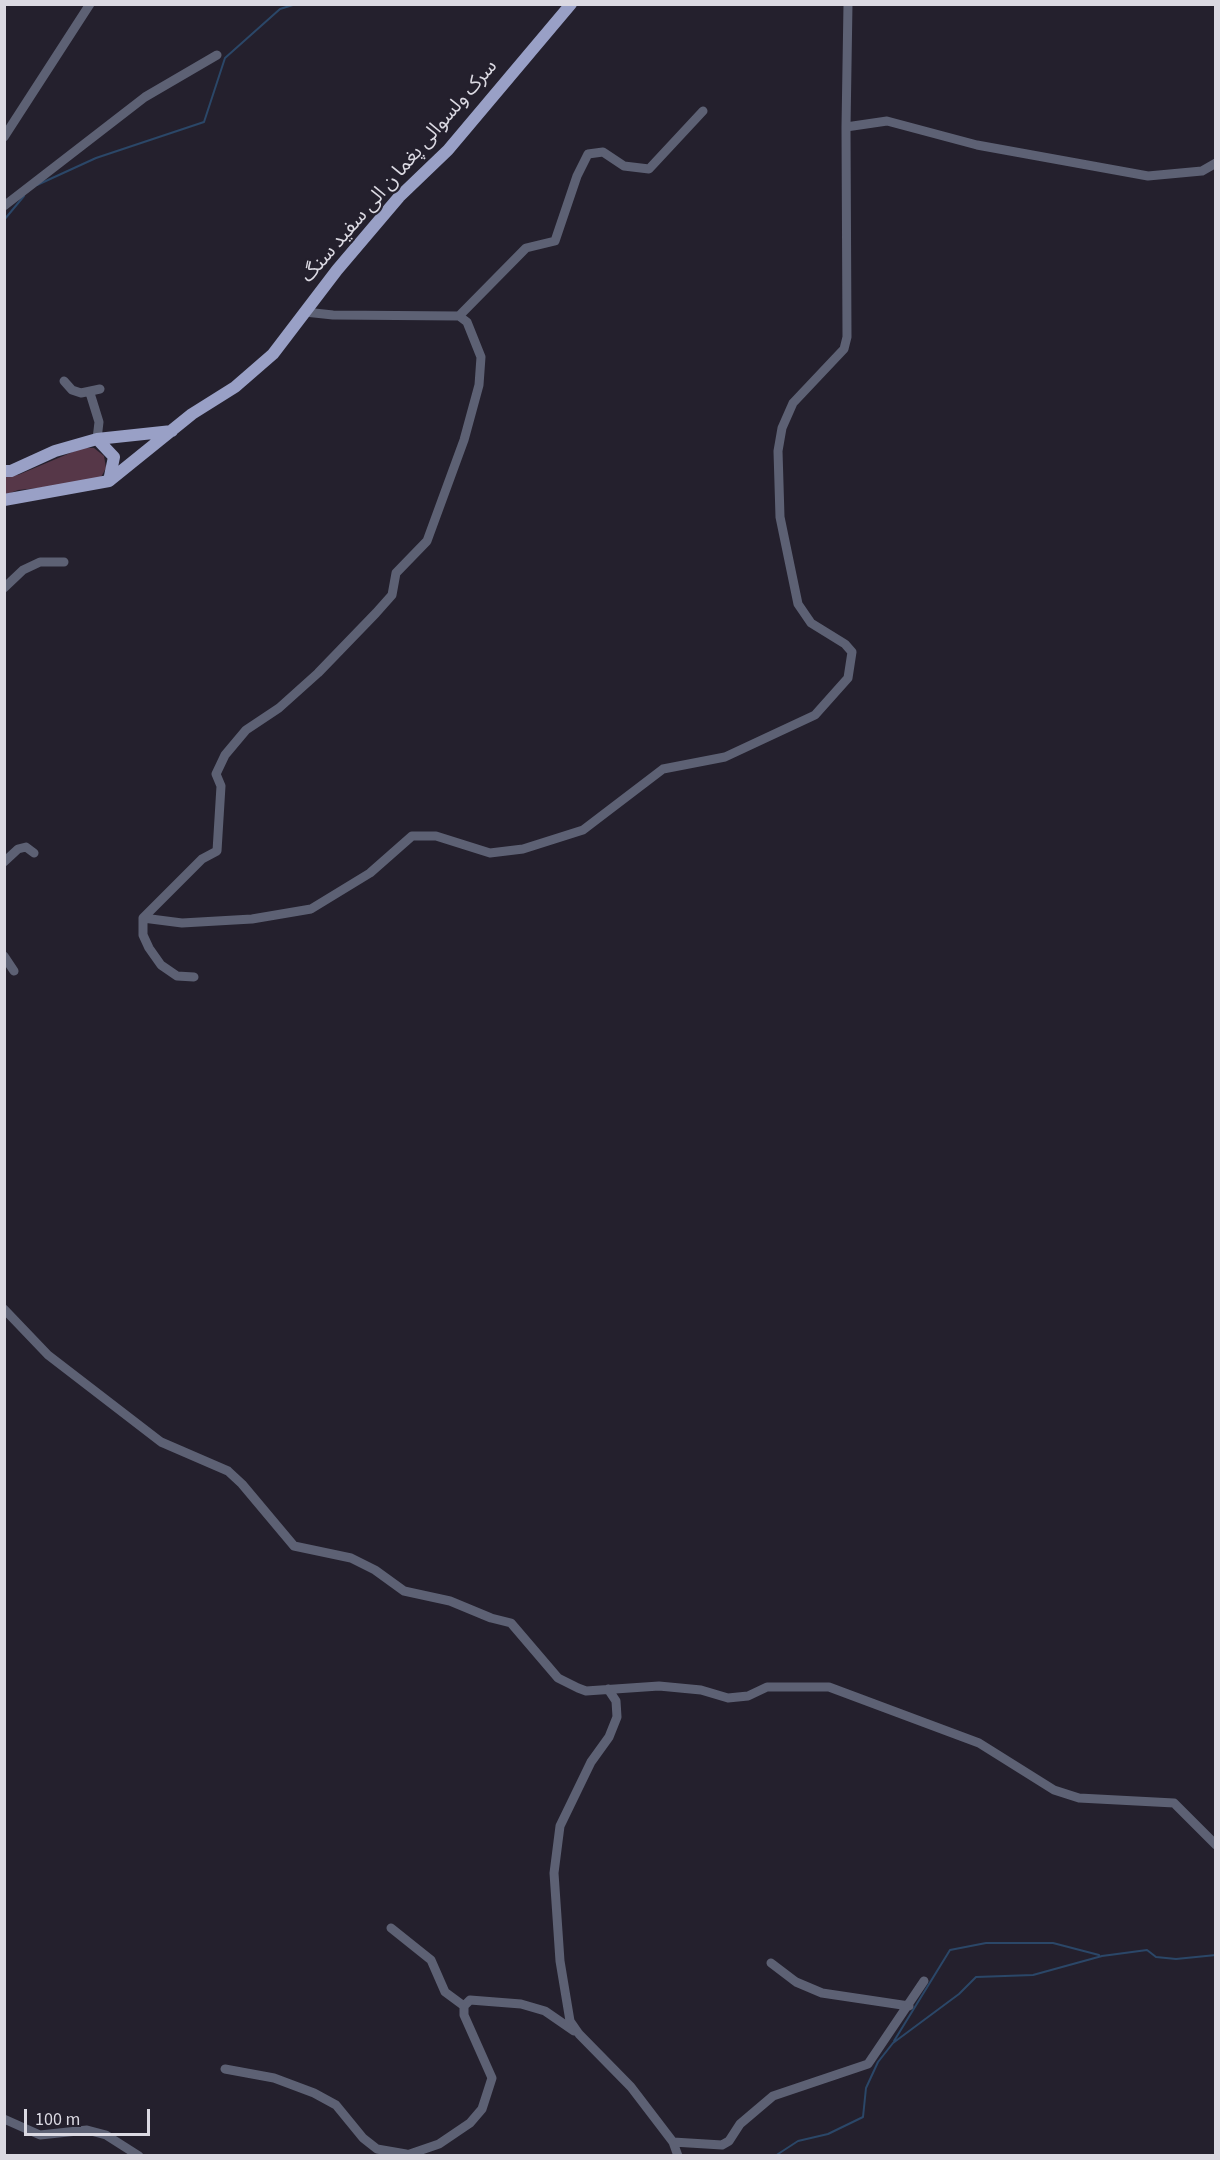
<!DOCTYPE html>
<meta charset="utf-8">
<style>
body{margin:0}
#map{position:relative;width:1220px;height:2160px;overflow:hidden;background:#24202d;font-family:"Source Sans 3",sans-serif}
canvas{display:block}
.frame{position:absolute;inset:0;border:6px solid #dbd9e2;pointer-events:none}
.scale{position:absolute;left:24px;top:2109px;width:126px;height:27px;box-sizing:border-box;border:3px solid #dbd9e2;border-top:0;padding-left:8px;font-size:18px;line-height:21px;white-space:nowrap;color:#dbd9e2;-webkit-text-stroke:4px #24202d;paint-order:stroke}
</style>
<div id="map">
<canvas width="1220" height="2160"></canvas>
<div class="frame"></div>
<div class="scale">100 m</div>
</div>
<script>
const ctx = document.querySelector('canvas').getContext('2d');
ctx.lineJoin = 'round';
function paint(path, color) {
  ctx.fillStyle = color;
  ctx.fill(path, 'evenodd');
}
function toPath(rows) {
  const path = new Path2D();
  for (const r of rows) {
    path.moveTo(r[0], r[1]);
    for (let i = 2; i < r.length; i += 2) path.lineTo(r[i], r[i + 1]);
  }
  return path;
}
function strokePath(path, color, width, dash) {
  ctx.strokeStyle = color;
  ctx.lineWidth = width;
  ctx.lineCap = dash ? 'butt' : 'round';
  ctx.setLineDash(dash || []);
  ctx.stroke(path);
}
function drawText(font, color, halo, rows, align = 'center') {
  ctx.font = font + ' "Source Sans 3","Noto Sans Arabic",sans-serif';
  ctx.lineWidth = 4.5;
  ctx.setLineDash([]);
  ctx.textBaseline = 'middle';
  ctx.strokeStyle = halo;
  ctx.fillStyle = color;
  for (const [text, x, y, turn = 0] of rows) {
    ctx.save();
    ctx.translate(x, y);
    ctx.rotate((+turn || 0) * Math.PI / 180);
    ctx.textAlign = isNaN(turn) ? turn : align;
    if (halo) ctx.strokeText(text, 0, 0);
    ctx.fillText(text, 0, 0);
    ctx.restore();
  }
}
const green = toPath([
 [82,448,94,448,104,456,106,468,100,479,88,483,18,490,5,495,5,476,18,475]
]);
const stream = toPath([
 [37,185,96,158,204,122,225,58,280,9,296,4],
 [4,220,24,196],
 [894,2041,950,1950,986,1943,1053,1943,1099,1955],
 [775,2156,798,2141,828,2134,863,2117,866,2088,878,2062,893,2043,959,1994,976,1977,1033,1975,1102,1956,1147,1950,1156,1957,1176,1959,1216,1955]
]);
const minor = toPath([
 [848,4,846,127,887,121,977,145,1148,176,1202,171,1216,163],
 [4,137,90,4],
 [4,206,145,97,217,55],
 [459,316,526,248,555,241,577,176,588,154,603,152,624,166,649,169,703,111],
 [64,381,72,390,81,393,100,389],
 [90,393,99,422,97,439],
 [4,588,23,570,40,562,64,562],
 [4,862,18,849,26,847,34,853],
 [143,918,182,923,252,919,311,909,370,873,412,836,436,836,490,853,523,849,583,830,663,769,725,757,815,715,848,678,852,652,845,644,811,623,798,604,780,517,778,451,782,428,793,403,844,349,847,337,846,127],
 [4,956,14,971],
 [194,977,177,976,161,965,149,948,143,935,143,918,202,859,217,851,221,786,216,774,225,755,246,730,279,708,318,673,376,613,392,595,396,573,427,541,464,440,479,385,481,357,467,322,459,316,333,315,305,312],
 [4,1309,48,1355,161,1442,228,1471,242,1484,294,1546,351,1558,375,1570,404,1591,450,1601,491,1618,511,1623,558,1678,578,1688,586,1691,659,1686,701,1690,728,1698,748,1696,767,1687,829,1687,979,1743,1054,1790,1079,1798,1174,1803,1216,1845],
 [608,1689,616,1701,617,1717,609,1737,591,1762,560,1826,554,1873,560,1961,570,2021,579,2034,631,2087,673,2142,678,2156],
 [391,1928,431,1960,445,1992,464,2006],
 [771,1963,796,1982,822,1993,909,2006],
 [225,2069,274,2078,314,2093,336,2105,363,2138,377,2149,406,2154],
 [4,2119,40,2135,87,2130,106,2135,139,2156],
 [673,2142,722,2145,729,2141,740,2124,773,2096,868,2064,924,1981],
 [404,2156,439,2144,470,2123,482,2109,492,2078,464,2015,464,2006,470,2000,521,2004,545,2011,574,2031]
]);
const major = toPath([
 [97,439,114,457,109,481],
 [4,471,11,471,55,451,97,439,172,431],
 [4,500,109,481,192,414,235,387,273,354,337,270,399,197,448,150,571,4]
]);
const streetNames = [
 ["سرک ولسوالی پغما ن الی سفید سنگ",400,172,-49]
];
paint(green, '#563748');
strokePath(stream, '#2b4768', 2);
strokePath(minor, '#5d6174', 9);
strokePath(major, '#99a0c6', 12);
drawText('20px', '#dbd9e2', '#24202d', streetNames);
</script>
